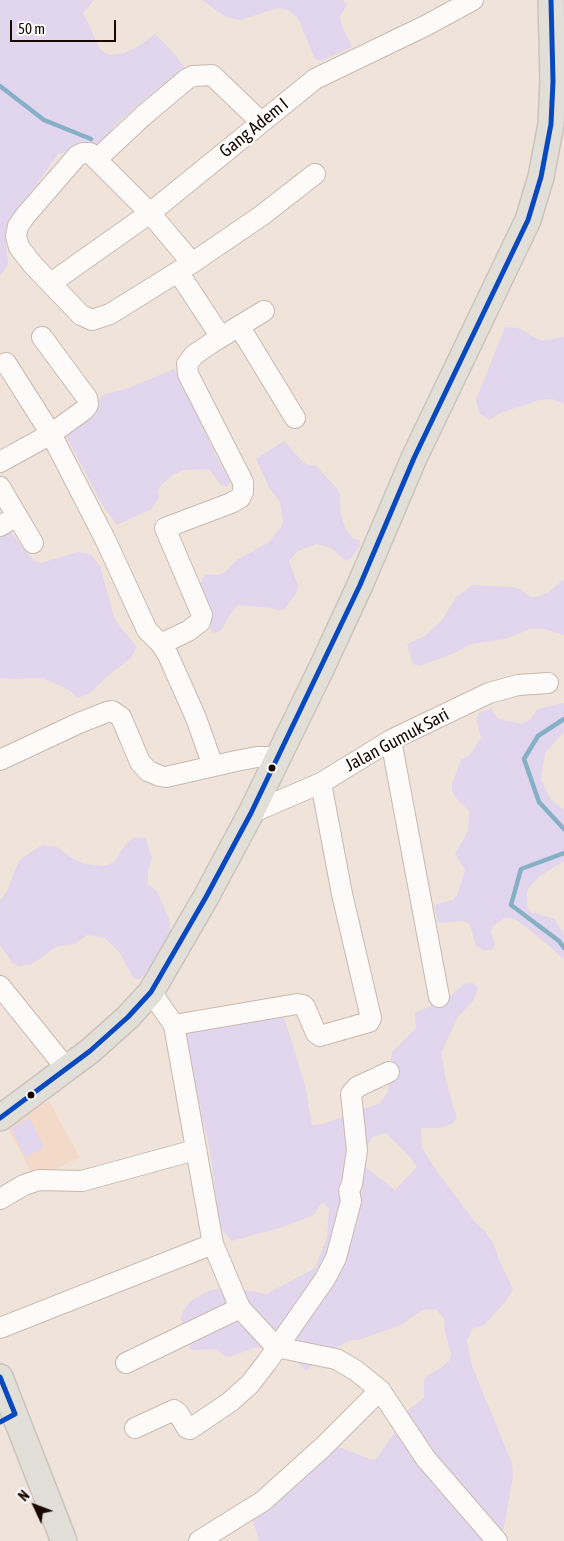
<!DOCTYPE html>
<style>
body{margin:0}
#map{position:relative;width:564px;height:1541px;overflow:hidden;background:#f0e3da;font-family:"Asap Condensed",sans-serif}
canvas{display:block}
.north{position:absolute;left:10px;top:1481px;width:50px;height:50px;-webkit-text-stroke:4px #fff;paint-order:stroke;rotate:313deg;font-size:14px;font-weight:700;line-height:20px;text-align:center;color:#190700}
.north::after{content:'';display:block;margin:auto;width:18px;height:22px;background:#190700;clip-path:polygon(50% 0,100% 100%,50% 72%,0 100%)}
.scale{position:absolute;left:10px;top:20px;width:106px;height:22px;box-sizing:border-box;border:2px solid #190700;border-top:0;padding-left:6px;font-size:15px;line-height:18px;white-space:nowrap;color:#190700;-webkit-text-stroke:4px #fff;paint-order:stroke}
</style>
<div id="map">
<canvas width="564" height="1541"></canvas>
<div class="north">N</div>
<div class="scale">50 m</div>
</div>
<script>
const ctx = document.querySelector('canvas').getContext('2d');
ctx.lineJoin = 'round';
function paint(path, color) {
  ctx.fillStyle = color;
  ctx.fill(path, 'evenodd');
}
function toPath(rows) {
  const path = new Path2D();
  for (const r of rows) {
    path.moveTo(r[0], r[1]);
    for (let i = 2; i < r.length; i += 2) path.lineTo(r[i], r[i + 1]);
  }
  return path;
}
function strokePath(path, color, width, dash) {
  ctx.strokeStyle = color;
  ctx.lineWidth = width;
  ctx.lineCap = dash ? 'butt' : 'round';
  ctx.setLineDash(dash || []);
  ctx.stroke(path);
}
function drawText(font, color, halo, rows, align = 'center') {
  ctx.font = font + ' "Asap Condensed",sans-serif';
  ctx.lineWidth = 4.5;
  ctx.setLineDash([]);
  ctx.textBaseline = 'middle';
  ctx.strokeStyle = halo;
  ctx.fillStyle = color;
  for (const [text, x, y, turn = 0] of rows) {
    ctx.save();
    ctx.translate(x, y);
    ctx.rotate((+turn || 0) * Math.PI / 180);
    ctx.textAlign = isNaN(turn) ? turn : align;
    if (halo) ctx.strokeText(text, 0, 0);
    ctx.fillText(text, 0, 0);
    ctx.restore();
  }
}
const built = toPath([
 [49,1101,80,1158,34,1178,6,1124]
]);
const green = toPath([
 [0,0,94,0,83,13,100,49,105,53,111,55,124,53,139,46,155,34,175,54,184,67,184,73,164,84,147,97,114,126,104,142,58,154,23,204,6,241,8,265,0,276],
 [202,0,343,0,347,5,340,16,342,27,352,47,321,61,315,59,299,20,290,11,278,8,240,20,226,17],
 [505,327,518,328,542,341,564,337,564,404,552,399,539,400,500,413,489,420,479,413,476,400],
 [174,369,200,414,201,422,216,456,230,481,227,487,221,485,209,469,184,470,177,473,171,476,161,485,158,491,159,498,151,509,117,525,103,506,66,436,75,427,87,421,91,416,100,398,105,394,126,389],
 [284,441,303,462,308,465,315,465,337,488,340,495,341,515,345,527,352,538,360,540,359,547,351,558,346,561,331,548,317,544,298,551,289,561,298,585,297,592,285,609,279,611,272,608,238,605,229,616,223,628,218,632,212,633,198,590,205,574,218,575,224,573,238,559,268,543,281,527,283,521,280,502,269,487,256,459],
 [11,532,25,551,35,561,41,563,78,552,91,555,100,566,114,617,121,628,137,647,131,658,110,674,90,693,78,698,69,690,43,678,15,679,0,678,0,538],
 [564,579,564,635,544,629,530,629,505,639,471,644,452,654,420,666,413,664,407,644,425,636,442,620,456,597,473,585,513,587,520,589,530,597,536,597,549,592],
 [564,703,564,732,545,753,541,780,550,798,564,810,564,861,540,876,530,886,527,892,527,907,531,912,555,919,564,935,564,960,546,943,518,921,511,918,504,918,493,926,491,932,495,944,492,950,484,950,476,946,470,925,464,921,438,923,434,905,453,900,457,895,465,870,455,854,468,831,469,811,455,797,452,791,452,784,461,760,467,757,471,753,481,737,476,718,479,713,491,709,499,719,522,724,530,720,537,709],
 [134,837,146,838,152,858,148,871,148,884,158,893,169,919,171,933,170,940,145,974,140,979,134,979,120,953,105,938,87,935,75,944,55,947,44,956,32,964,18,966,12,963,0,945,0,901,7,891,19,860,42,845,49,846,57,847,73,859,85,864,104,866,110,864,115,861,125,845],
 [473,983,478,988,474,1000,458,1017,441,1053,446,1080,457,1118,453,1123,441,1128,421,1128,422,1148,439,1174,475,1222,485,1231,493,1243,501,1264,513,1289,507,1300,484,1325,472,1329,467,1341,472,1366,512,1463,513,1476,502,1537,503,1541,259,1541,252,1517,336,1446,370,1459,376,1459,406,1417,408,1410,424,1398,424,1380,428,1375,441,1368,450,1360,451,1353,445,1332,444,1319,436,1309,422,1310,401,1325,358,1340,351,1340,325,1354,306,1371,296,1361,257,1347,229,1357,223,1355,217,1349,191,1350,181,1320,182,1313,189,1302,208,1291,224,1287,266,1294,312,1270,316,1266,327,1237,329,1208,322,1202,314,1215,283,1227,232,1241,220,1228,209,1145,194,1085,186,1036,190,1029,283,1014,305,1085,312,1125,323,1124,380,1103,388,1092,392,1052,416,1028,415,1013,447,999,464,984],
 [386,1133,409,1156,417,1167,395,1190,359,1162,372,1137],
 [30,1118,44,1148,25,1157,11,1128]
]);
const stream = toPath([
 [0,86,44,120,91,139],
 [564,719,538,736,524,759,539,802,564,829],
 [564,853,521,869,511,905,559,941,564,948]
]);
const minor = toPath([
 [97,159,144,115,187,79,193,76,212,75,261,122],
 [192,263,150,213,90,153,83,153,77,156,25,216,18,226,16,236,19,247,33,265,81,315,92,320,110,314,192,263,261,216,315,174],
 [178,272,221,337],
 [51,283,150,213,315,79,425,26,473,0],
 [239,326,295,418],
 [6,363,51,434,105,539,147,630,161,644,168,655,196,718,213,766],
 [0,462,51,434,84,410,88,405,87,398,42,337],
 [0,487,33,543],
 [0,526,17,516],
 [161,644,188,631,200,622,202,615,165,528,231,503,240,498,243,492,243,482,188,374,187,364,194,355,213,342,264,311],
 [391,740,439,997],
 [0,760,79,723,107,712,112,711,121,717,140,762,148,771,160,776,166,777,236,761,257,757,278,757],
 [251,813,321,783,391,740,489,693,518,685,548,683],
 [0,986,66,1068],
 [151,992,174,1025,297,1004,303,1005,305,1007,316,1033,320,1036,369,1022,371,1018,342,894,321,783],
 [174,1025,213,1244,240,1308,276,1347,336,1359,355,1370,380,1390,426,1459,497,1541],
 [0,1199,24,1185,39,1180,82,1181,195,1150],
 [0,1328,213,1244],
 [126,1363,240,1308],
 [135,1428,174,1410,178,1413,187,1428,190,1429,230,1402,250,1384,267,1362,325,1279,336,1258,351,1201,349,1191,352,1184,357,1150,351,1094,357,1087,389,1072],
 [199,1541,263,1501,323,1447,380,1390]
]);
const major = toPath([
 [0,1118,90,1051,128,1017,151,992,206,897,251,813,322,667,360,585,414,458,528,220,541,177,551,124,553,81,551,0],
 [0,1377,64,1541]
]);
const bus1 = toPath([
 [0,1118,90,1051,128,1017,151,992,206,897,251,813,360,585,414,458,528,220,541,177,551,124,553,81,551,0],
 [0,1377,15,1414,0,1422]
]);
const markers = [
 [272,768,4.5,"#190700"],
 [31,1095,4.5,"#190700"]
];
const streetNames = [
 ["Gang Adem I",254,128,-39],
 ["Jalan Gumuk Sari",397,740,-28]
];
paint(built, '#f3d9c7');
paint(green, '#e1d6ed');
strokePath(stream, '#86b0c6', 4.5);
strokePath(minor, '#c9b9ae', 22);
strokePath(major, '#cbc3be', 28);
strokePath(minor, '#fdfbf9', 20);
strokePath(major, '#e1dfd8', 25);
strokePath(bus1, '#0849c0', 5);
for (const [x, y, r, color] of markers) {
  const dot = new Path2D();
  dot.arc(x, y, r, 0, 2 * Math.PI);
  ctx.fillStyle = color;
  ctx.fill(dot);
  strokePath(dot, '#fff', 2);
}
drawText('18px', '#190700', '#fff', streetNames);
</script>
